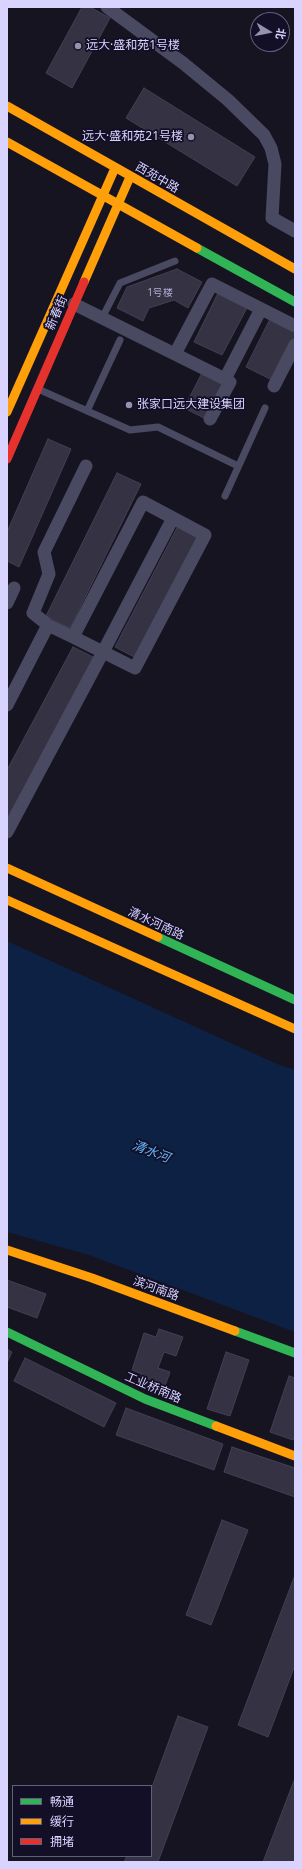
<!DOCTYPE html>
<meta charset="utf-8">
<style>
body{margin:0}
#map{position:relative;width:302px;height:1869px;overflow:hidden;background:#161421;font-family:"Noto Sans","Noto Sans SC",sans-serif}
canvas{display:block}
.frame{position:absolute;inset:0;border:8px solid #d9d4ff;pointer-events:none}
.legend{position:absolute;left:12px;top:1785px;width:140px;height:72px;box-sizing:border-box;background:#130f26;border:1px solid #625e7d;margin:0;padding:5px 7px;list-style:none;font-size:12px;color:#d9d4ff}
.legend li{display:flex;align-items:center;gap:8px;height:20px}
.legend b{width:20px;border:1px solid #625e7d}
.north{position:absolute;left:250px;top:12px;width:40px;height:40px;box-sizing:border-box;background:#130f26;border:1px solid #625e7d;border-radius:50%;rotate:100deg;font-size:11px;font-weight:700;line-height:16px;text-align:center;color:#d9d4ff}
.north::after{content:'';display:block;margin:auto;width:14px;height:18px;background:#9591b1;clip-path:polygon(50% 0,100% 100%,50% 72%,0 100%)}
</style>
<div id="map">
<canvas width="302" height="1869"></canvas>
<div class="frame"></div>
<ul class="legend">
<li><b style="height:5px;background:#30b455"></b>畅通</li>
<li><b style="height:5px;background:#ff9f0a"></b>缓行</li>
<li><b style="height:5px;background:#e5322d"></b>拥堵</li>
</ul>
<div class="north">北</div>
</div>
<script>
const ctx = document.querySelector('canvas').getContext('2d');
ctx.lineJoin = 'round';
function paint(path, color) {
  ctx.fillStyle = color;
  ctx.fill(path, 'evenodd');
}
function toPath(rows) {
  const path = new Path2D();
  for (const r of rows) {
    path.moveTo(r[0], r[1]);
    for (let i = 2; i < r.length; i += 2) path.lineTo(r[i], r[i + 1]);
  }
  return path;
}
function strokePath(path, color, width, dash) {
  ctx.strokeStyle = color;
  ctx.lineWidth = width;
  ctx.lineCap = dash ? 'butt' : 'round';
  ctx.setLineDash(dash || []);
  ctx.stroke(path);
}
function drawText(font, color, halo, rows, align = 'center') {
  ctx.font = font + ' "Noto Sans","Noto Sans SC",sans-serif';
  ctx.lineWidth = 3.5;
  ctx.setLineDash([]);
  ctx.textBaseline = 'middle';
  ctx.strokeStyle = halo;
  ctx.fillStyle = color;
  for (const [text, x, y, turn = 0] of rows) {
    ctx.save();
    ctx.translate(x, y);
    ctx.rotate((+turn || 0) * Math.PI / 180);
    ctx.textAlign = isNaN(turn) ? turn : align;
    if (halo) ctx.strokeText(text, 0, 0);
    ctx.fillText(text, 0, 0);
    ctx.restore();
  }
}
const water = toPath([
 [7,941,277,1064,295,1070,295,1332,89,1255,7,1232]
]);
const building = toPath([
 [82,7,90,7,110,18,72,88,46,73,82,7],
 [144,88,255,157,237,186,126,118,144,88],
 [177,269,202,282,188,308,174,300,149,308,143,321,117,308,127,287,177,269],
 [219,291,248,306,222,355,194,342,219,291],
 [271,317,295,329,295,341,274,381,246,367,271,317],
 [202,373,225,385,208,420,184,408,202,373],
 [48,439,71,449,19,567,7,561,7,532,48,439],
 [117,473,141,484,70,628,46,616,117,473],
 [179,524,202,536,138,659,115,647,179,524],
 [73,647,95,658,7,822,7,770,73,647],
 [7,1280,46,1294,37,1318,7,1307,7,1280],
 [159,1329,183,1337,176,1356,164,1352,158,1368,170,1372,164,1389,139,1381,142,1374,132,1370,144,1333,156,1337,159,1329],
 [7,1349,12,1352,7,1363,7,1349],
 [226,1352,249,1360,230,1416,207,1409,226,1352],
 [25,1358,116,1403,104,1427,14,1381,25,1358],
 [289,1376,295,1378,295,1435,293,1440,270,1432,289,1376],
 [126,1408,223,1444,214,1470,116,1435,126,1408],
 [232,1447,295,1468,295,1497,224,1472,232,1447],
 [222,1520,248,1530,211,1625,186,1615,222,1520],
 [295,1575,295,1665,268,1737,238,1725,295,1575],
 [178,1716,208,1727,158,1862,124,1862,127,1856,151,1856,151,1790,178,1716],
 [295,1778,295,1862,263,1862,295,1778]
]);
const lane = toPath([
 [102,318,120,283,175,261],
 [38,389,130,430,158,427,238,466],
 [87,411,120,340],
 [225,496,265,408]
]);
const street = toPath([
 [107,7,183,63,228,100,264,135,271,148,275,164,272,218,295,231],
 [74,304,225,379,261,309],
 [175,354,212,284,295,326],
 [274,386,295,345],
 [210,419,230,382,225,379],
 [7,603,14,588],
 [73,637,143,502,205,535,135,668,73,637,48,625,33,613,49,574,44,552,86,466],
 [7,705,48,625],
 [7,832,103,652,173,518]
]);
const fast = toPath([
 [197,248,295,302],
 [158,937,295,1000],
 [235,1331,295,1353],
 [7,1332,145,1399,216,1426]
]);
const slow = toPath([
 [7,106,295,269],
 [7,142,197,248],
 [84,282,130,177],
 [7,412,115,168],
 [7,868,158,937],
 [7,900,295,1029],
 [7,1250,92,1278,235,1331],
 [216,1426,295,1456]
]);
const jam = toPath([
 [7,459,84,282]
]);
const markers = [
 [78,46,4,"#9591b1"],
 [191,137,4,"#9591b1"],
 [129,405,4,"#9591b1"]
];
const numberNames = [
 ["1号楼",160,293]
];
const poiNames = [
 ["远大·盛和苑1号楼",86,46],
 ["远大·盛和苑21号楼",183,137,"right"],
 ["张家口远大建设集团",137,405]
];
const streetNames = [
 ["西苑中路",157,178,30],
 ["新春街",57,313,-67],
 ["清水河南路",156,924,25],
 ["滨河南路",156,1289,20],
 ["工业桥南路",153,1388,23]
];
const waterNames = [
 ["清水河",151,1152,21]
];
paint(water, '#0d2144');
paint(building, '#343243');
strokePath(building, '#433f54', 1);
strokePath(lane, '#4a4962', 7);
strokePath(street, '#4a4962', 13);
strokePath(fast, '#30b455', 9);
strokePath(slow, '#ff9f0a', 9);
strokePath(jam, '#e5322d', 9);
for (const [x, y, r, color] of markers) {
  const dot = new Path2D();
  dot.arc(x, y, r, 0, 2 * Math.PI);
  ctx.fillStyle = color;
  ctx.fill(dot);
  strokePath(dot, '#130f26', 1.5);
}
drawText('10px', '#b0acd0', null, numberNames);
drawText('12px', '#d9d4ff', '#130f26', poiNames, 'left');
drawText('12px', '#d9d4ff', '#130f26', streetNames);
drawText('italic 13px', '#62b6ff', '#130f26', waterNames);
</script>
